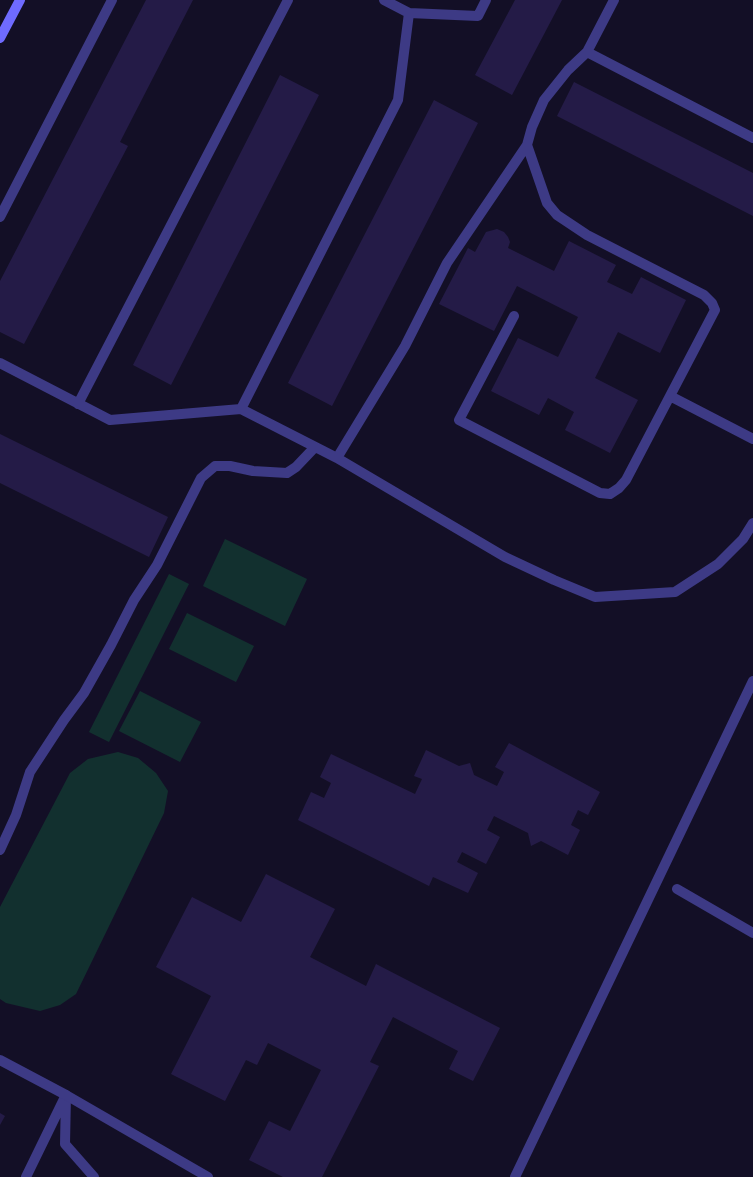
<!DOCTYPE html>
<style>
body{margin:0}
canvas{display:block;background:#130f26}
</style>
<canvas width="753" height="1177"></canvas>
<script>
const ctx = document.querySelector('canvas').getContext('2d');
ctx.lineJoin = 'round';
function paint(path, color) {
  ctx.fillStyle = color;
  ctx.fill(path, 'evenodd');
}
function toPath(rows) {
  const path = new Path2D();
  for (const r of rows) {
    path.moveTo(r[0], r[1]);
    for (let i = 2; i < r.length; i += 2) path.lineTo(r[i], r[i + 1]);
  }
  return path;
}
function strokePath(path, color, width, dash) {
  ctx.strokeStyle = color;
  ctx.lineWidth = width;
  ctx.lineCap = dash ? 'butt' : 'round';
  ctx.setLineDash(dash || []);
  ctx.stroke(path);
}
const green = toPath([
 [225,539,307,579,285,626,203,586],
 [169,574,189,584,109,742,89,732],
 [187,613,254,646,236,682,169,649],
 [140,691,201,722,180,762,119,731],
 [118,752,138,758,156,773,168,791,164,813,76,994,60,1005,40,1011,6,1003,0,999,0,907,70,773,88,759]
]);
const building = toPath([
 [146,0,193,0,120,142,128,146,24,344,0,332,0,281],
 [515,0,562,0,512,95,475,75],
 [280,75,319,95,171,385,133,365],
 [574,82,753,173,753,216,557,116],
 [434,100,478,123,332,406,288,383],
 [497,229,504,232,508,237,510,242,508,248,554,271,569,241,616,265,607,282,632,294,641,277,686,300,660,353,618,332,595,378,638,400,610,453,565,430,574,412,548,398,539,415,491,391,518,338,558,357,578,317,517,286,494,331,439,304,468,248,475,252,486,232],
 [0,434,168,517,149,557,0,483],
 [509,743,600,792,588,815,578,810,571,825,580,830,568,855,541,841,531,846,528,833,494,816,487,830,500,837,486,864,462,852,457,862,478,873,468,893,433,877,429,886,298,820,311,792,324,798,331,783,320,777,331,754,415,794,422,779,414,776,426,750,459,766,470,763,474,775,497,786,504,772,495,767],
 [266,874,335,909,310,957,366,986,376,964,500,1028,473,1081,449,1069,458,1051,393,1017,370,1062,379,1066,322,1177,283,1177,249,1160,269,1121,290,1131,321,1070,268,1043,257,1065,246,1060,225,1101,171,1074,211,996,156,967,192,897,241,922],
 [0,1113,5,1116,0,1125]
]);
const service = toPath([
 [384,0,409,13,478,16,486,0],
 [614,0,587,52,753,138],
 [0,217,112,0],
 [514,316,459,420,600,493,610,494,619,488,626,480,715,310,712,303,704,295,587,235,557,215,547,203,527,145],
 [0,363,110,420,241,409,337,458,505,557,554,580,595,597,675,592,718,564,743,539,753,523],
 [670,396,753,439],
 [78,404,288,0],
 [241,409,398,100,409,13],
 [337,458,405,346,447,263,527,145,532,127,544,100,568,70,587,52],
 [0,850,16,815,30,772,64,720,84,693,111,645,134,600,157,565,201,478,215,466,230,466,253,471,287,473,296,467,315,447],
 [677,889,753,933],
 [66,1095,65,1144,94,1177],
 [26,1177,64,1099],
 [515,1177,753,681]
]);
const minor = toPath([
 [0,1060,66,1095,208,1177]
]);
const secondary = toPath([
 [0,38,20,0]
]);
paint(green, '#12302f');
paint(building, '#241b47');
strokePath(service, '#3d3a85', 10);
strokePath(minor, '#3d3a85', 10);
strokePath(secondary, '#6f6bff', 10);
</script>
